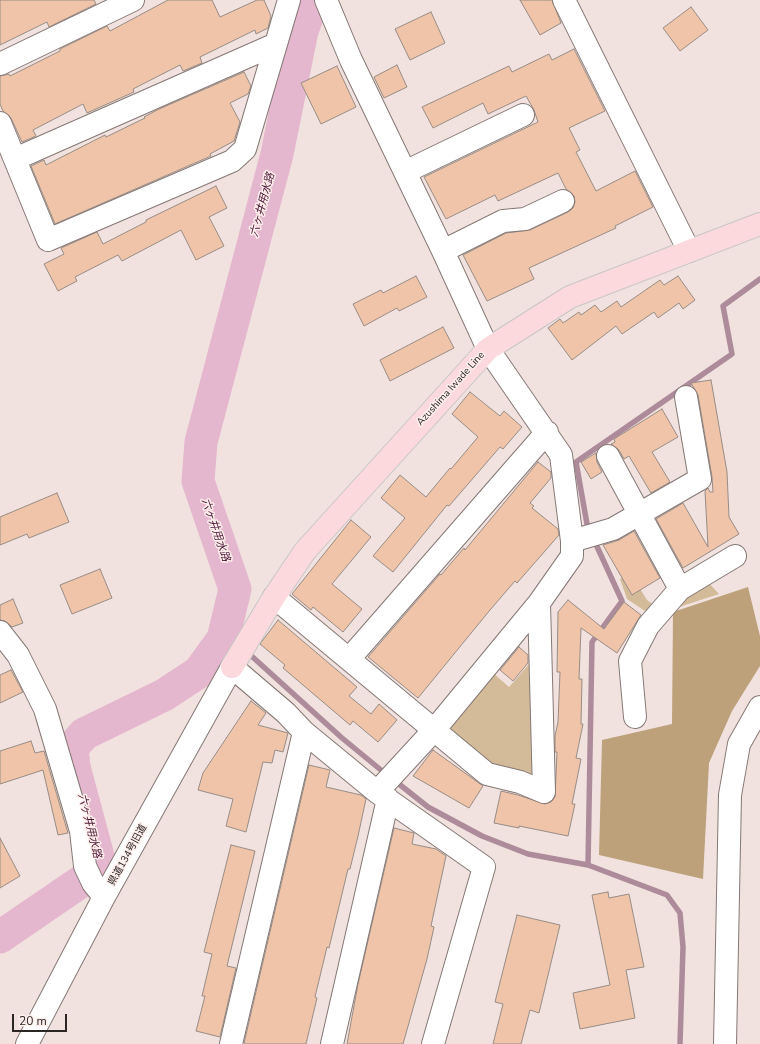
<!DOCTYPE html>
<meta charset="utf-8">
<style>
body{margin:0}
#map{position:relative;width:760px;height:1044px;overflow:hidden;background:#f1e2df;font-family:"Nunito Sans",sans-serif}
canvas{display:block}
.scale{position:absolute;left:12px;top:1014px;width:55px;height:18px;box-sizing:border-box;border:2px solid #2b2524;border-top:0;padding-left:5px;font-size:12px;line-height:14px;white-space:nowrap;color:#2b2524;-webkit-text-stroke:3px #feefec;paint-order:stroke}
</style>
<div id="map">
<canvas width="760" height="1044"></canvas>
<div class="scale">20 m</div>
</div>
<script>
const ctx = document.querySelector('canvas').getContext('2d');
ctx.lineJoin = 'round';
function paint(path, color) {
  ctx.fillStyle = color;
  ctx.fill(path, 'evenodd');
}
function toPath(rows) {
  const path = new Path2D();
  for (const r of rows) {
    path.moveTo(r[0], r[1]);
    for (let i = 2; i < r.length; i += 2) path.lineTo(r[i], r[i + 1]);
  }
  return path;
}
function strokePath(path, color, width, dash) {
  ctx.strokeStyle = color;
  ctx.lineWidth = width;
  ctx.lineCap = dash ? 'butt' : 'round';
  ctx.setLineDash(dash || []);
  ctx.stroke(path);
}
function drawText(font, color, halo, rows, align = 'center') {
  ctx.font = font + ' "Nunito Sans","Noto Sans JP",sans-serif';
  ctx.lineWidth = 3;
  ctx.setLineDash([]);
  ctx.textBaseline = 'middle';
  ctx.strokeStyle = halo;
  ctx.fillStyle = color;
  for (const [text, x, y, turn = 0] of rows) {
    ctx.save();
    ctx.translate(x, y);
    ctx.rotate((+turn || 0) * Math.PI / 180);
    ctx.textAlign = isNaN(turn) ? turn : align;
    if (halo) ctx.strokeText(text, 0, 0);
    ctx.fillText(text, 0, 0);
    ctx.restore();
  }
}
const green = toPath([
 [630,573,647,600,654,605,648,613,627,599,620,579],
 [706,580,719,594,676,608,686,592],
 [537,655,538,779,490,768,448,733,447,724,492,672,509,687]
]);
const forest = toPath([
 [748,587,760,636,760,666,732,711,709,763,703,879,599,855,602,740,672,724,673,612]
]);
const stream = toPath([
 [590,530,587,524,576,462,732,354,723,306,760,279],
 [224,633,239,646],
 [246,651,342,738,387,775],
 [394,780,428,807,482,836,528,854,588,865,667,895,680,913,683,947,680,1044],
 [588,865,592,642,622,601,594,540]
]);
const river = toPath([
 [0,937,95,872,99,860,74,767,72,748,84,734,164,695,199,672,223,639,235,589,198,481,201,442,277,154,302,31,313,0]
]);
const building = toPath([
 [0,0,94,0,96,4,49,27,47,22,0,45,0,0],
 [168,0,212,0,220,17,257,0,264,0,271,16,268,28,256,34,255,30,200,57,202,63,183,71,180,65,133,89,134,92,87,113,83,104,33,130,36,136,22,142,11,118,3,111,0,104,0,76,9,74,10,76,60,51,60,49,107,26,110,31,168,0],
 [520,0,552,0,561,23,540,35,520,0],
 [691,7,708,30,680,51,663,28,691,7],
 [431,12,445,43,410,60,395,29,431,12],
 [574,49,605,111,569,128,580,150,576,152,596,191,635,171,653,207,615,226,616,228,529,268,534,279,487,301,463,255,506,233,530,230,568,212,573,208,575,202,574,196,566,189,558,173,498,201,495,195,446,219,424,177,538,122,534,110,526,96,488,114,483,103,433,128,422,107,509,66,512,72,549,54,552,60,574,49],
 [397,65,407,87,384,98,374,77,397,65],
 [337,66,356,107,321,124,301,83,337,66],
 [244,72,251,86,248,94,230,103,240,122,234,141,210,154,211,156,55,224,31,166,44,160,46,165,105,135,106,137,145,118,144,117,159,109,244,72],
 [216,186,227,208,209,217,224,246,196,260,181,230,122,261,118,255,75,277,77,281,58,291,44,264,64,254,61,248,97,232,103,244,146,222,146,220,216,186],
 [416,276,427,297,399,311,397,308,364,326,353,304,381,290,383,293,416,276],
 [678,276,695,300,683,309,679,303,658,318,654,312,622,334,616,326,572,360,548,328,560,319,563,323,579,312,581,315,595,305,601,312,617,301,621,307,660,280,664,285,678,276],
 [443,327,454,348,390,381,380,360,443,327],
 [711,380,727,472,729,517,739,534,683,568,656,519,683,503,708,547,705,491,708,488,710,492,713,492,712,477,698,395,691,383,711,380],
 [470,392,500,416,504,411,522,427,503,449,500,447,449,506,447,505,393,572,373,556,405,518,381,498,400,475,426,497,450,468,451,469,478,437,452,414,470,392],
 [662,409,678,437,652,452,670,482,651,493,629,456,624,459,619,450,611,444,615,442,614,439,662,409],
 [596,453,597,462,602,472,591,479,581,462,596,453],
 [538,462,551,472,551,478,530,503,534,506,532,508,558,529,559,535,517,583,515,581,490,610,418,698,368,657,440,574,441,575,464,548,465,550,538,462],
 [57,493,69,522,29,538,27,534,0,545,0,517,57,493],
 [351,520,371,537,332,584,362,609,343,632,313,607,311,610,292,594,351,520],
 [634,531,660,578,632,595,603,545,619,540,634,531],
 [100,569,112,598,72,614,60,585,100,569],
 [13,599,23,623,12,627,5,621,0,620,0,605,13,599],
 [568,600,604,629,624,602,641,615,617,653,581,628,579,679,582,679,581,724,583,724,576,758,581,759,572,804,575,804,568,836,519,826,519,828,494,823,501,791,518,795,545,804,551,802,555,797,557,752,555,752,555,736,558,722,560,672,557,672,558,612,568,600],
 [278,620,357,687,349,696,371,714,379,704,397,720,378,742,353,721,350,725,283,668,285,665,260,644,278,620],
 [519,647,528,655,528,663,513,681,500,670,519,647],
 [11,670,23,692,0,703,0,675,11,670],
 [251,701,266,713,258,725,288,733,283,752,275,750,272,763,263,762,246,832,226,826,233,799,198,790,203,773,251,701],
 [31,741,35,753,44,751,68,833,58,835,43,770,0,784,0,751,31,741],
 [433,750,483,786,469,808,413,776,433,750],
 [309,765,330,770,326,787,361,795,366,799,358,836,350,869,348,869,329,948,327,947,315,997,317,998,306,1044,246,1044,244,1043,309,765],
 [394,828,414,833,412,844,436,849,446,856,431,926,434,927,427,959,403,1044,347,1044,358,984,394,828],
 [0,838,20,876,0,888,0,838],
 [231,845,255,851,227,966,236,968,220,1037,196,1031,205,996,202,996,212,954,204,952,231,845],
 [608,892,609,898,629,894,644,967,626,970,635,1018,580,1029,573,993,610,985,592,895,608,892],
 [517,915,560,925,539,1013,530,1010,521,1044,493,1044,503,1004,495,1002,517,915]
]);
const minor = toPath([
 [326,0,351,60,443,251,488,349,561,455,572,541,572,556,539,603,435,729,377,792],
 [564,0,689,251],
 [0,64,133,0],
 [0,123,48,240,232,161,245,149,289,0],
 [15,159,276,44],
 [405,172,523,115],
 [443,251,503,221,525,219,563,201],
 [608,456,680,589,648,626,630,661,635,717],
 [572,541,613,529,700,479,686,397],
 [680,589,735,556],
 [274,597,487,774,520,782,544,792,539,603],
 [0,632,18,655,45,709,81,831,85,866,93,883,104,897],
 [349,659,547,432],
 [27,1044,104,897,232,667,286,713,304,732,377,792,484,867,433,1044],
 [231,1044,304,732],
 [332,1044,388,799],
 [725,1044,730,795,739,744,760,707]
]);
const major = toPath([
 [232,667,274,597,305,551,488,349,570,297,760,224]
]);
const streetNames = [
 ["Azushima Iwade Line",451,389,-48],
 ["県道134号旧道",128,855,-61]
];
const waterNames = [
 ["六ヶ井用水路",263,205,-75],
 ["六ヶ井用水路",215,530,71],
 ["六ヶ井用水路",89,826,76]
];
paint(green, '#d3bb9a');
paint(forest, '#bca17b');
strokePath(stream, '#ad8b9b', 5.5);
strokePath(river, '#e5b7ce', 33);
paint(building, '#efc4a9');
strokePath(building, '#978c85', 1);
strokePath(minor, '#857875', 24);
strokePath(major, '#c8c6c6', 24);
strokePath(minor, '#fff', 22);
strokePath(major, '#fbd9dd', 22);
drawText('10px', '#2b2524', '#feefec', streetNames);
drawText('italic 11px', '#4d1738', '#feefec', waterNames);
</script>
